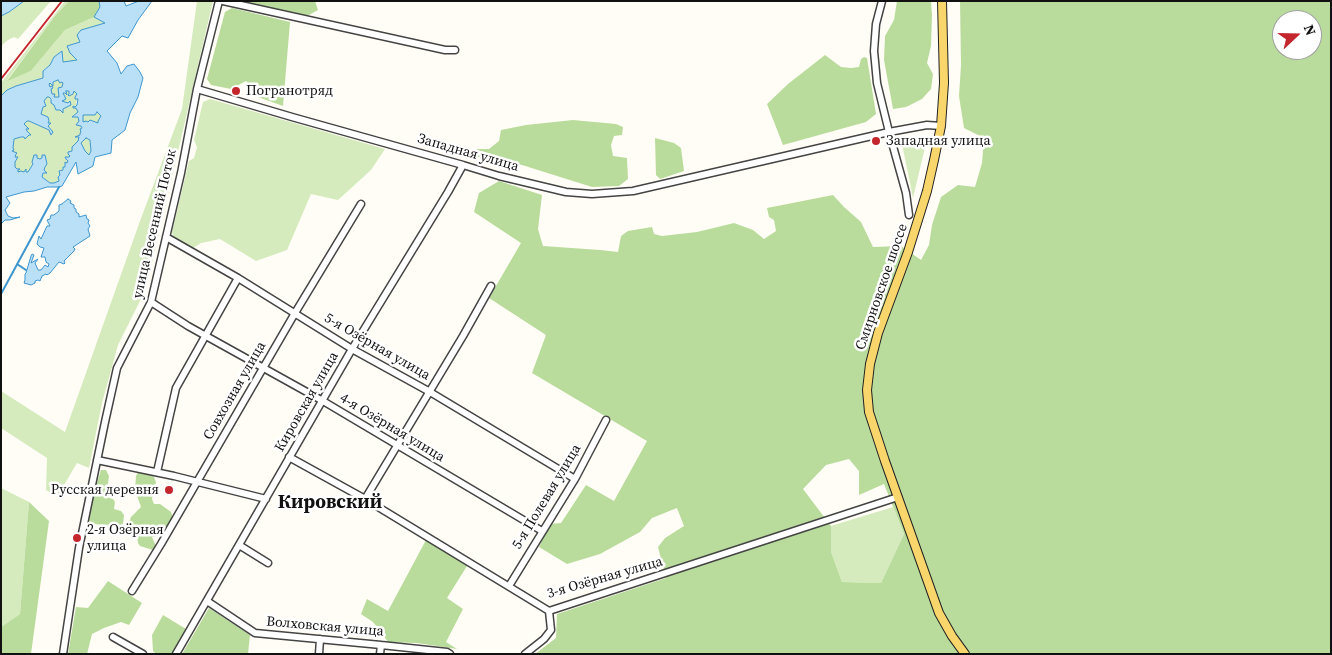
<!DOCTYPE html>
<meta charset="utf-8">
<style>
body{margin:0}
#map{position:relative;width:1332px;height:655px;overflow:hidden;background:#fffdf5;font-family:"Source Serif 4",serif}
canvas{display:block}
.frame{position:absolute;inset:0;border:2px solid #111;pointer-events:none}
.north{position:absolute;left:1272px;top:10px;width:50px;height:50px;box-sizing:border-box;background:#fff;border:1px solid #a0a0a0;border-radius:50%;rotate:69deg;font-size:14px;font-weight:700;line-height:20px;text-align:center;color:#111}
.north::after{content:'';display:block;margin:auto;width:18px;height:22px;background:#c4262e;clip-path:polygon(50% 0,100% 100%,50% 72%,0 100%)}
</style>
<div id="map">
<canvas width="1332" height="655"></canvas>
<div class="frame"></div>
<div class="north">N</div>
</div>
<script>
const ctx = document.querySelector('canvas').getContext('2d');
ctx.lineJoin = 'round';
function paint(path, color) {
  ctx.fillStyle = color;
  ctx.fill(path, 'evenodd');
}
function toPath(rows) {
  const path = new Path2D();
  for (const r of rows) {
    path.moveTo(r[0], r[1]);
    for (let i = 2; i < r.length; i += 2) path.lineTo(r[i], r[i + 1]);
  }
  return path;
}
function strokePath(path, color, width, dash) {
  ctx.strokeStyle = color;
  ctx.lineWidth = width;
  ctx.lineCap = dash ? 'butt' : 'round';
  ctx.setLineDash(dash || []);
  ctx.stroke(path);
}
function drawText(font, color, halo, rows, align = 'center') {
  ctx.font = font + ' "Source Serif 4",serif';
  ctx.lineWidth = 5;
  ctx.setLineDash([]);
  ctx.textBaseline = 'middle';
  ctx.strokeStyle = halo;
  ctx.fillStyle = color;
  for (const [text, x, y, turn = 0] of rows) {
    ctx.save();
    ctx.translate(x, y);
    ctx.rotate((+turn || 0) * Math.PI / 180);
    ctx.textAlign = isNaN(turn) ? turn : align;
    if (halo) ctx.strokeText(text, 0, 0);
    ctx.fillText(text, 0, 0);
    ctx.restore();
  }
}
const green = toPath([
 [24,1,51,1,18,39,14,37,8,40,1,46,1,16,9,12],
 [65,1,69,1,55,16,7,80,31,71,65,30,94,17,106,23,98,26,80,42,70,53,78,60,63,62,62,52,54,57,50,65,43,70,43,78,16,86,7,90,1,96,1,83],
 [197,1,213,1,146,289,118,345,102,403,89,468,77,463,57,497,46,490,47,458,1,428,1,391,65,432,140,221,182,109],
 [58,80,62,82,63,83,59,97,54,97,52,94,49,84],
 [66,91,69,91,69,96,74,91,77,94,78,99,76,102,77,105,73,107,76,108,78,112,76,116,78,117,81,126,81,135,76,137,79,137,78,141,72,151,68,152,70,156,69,157,66,157,69,160,62,170,59,181,54,183,50,183,42,177,45,167,47,164,45,157,40,159,37,158,28,172,18,172,18,170,14,167,15,162,18,158,15,157,16,154,12,152,14,139,24,137,30,134,27,131,26,128,28,129,24,123,27,121,29,121,49,130,51,134,51,129,48,126,50,124,47,124,48,117,41,114,43,107,46,106,44,101,47,96,49,97,50,100,60,109,62,109,68,103,61,101,63,93,66,94],
 [210,99,385,149,371,170,338,200,311,194,287,250,256,261,220,239,201,243,193,248,174,239,172,232,189,161,194,158,197,147,194,140,203,102],
 [97,111,101,116,99,124,83,122,83,115,95,115],
 [918,136,923,136,925,139,926,143,913,198,901,139],
 [86,138,90,140,91,151,90,156,85,151,81,143],
 [1,488,29,502,20,614,1,627],
 [893,507,904,534,881,583,842,582,831,552,831,526]
]);
const forest = toPath([
 [69,1,99,1,100,7,94,17,65,30,31,71,7,81,55,16],
 [237,1,315,1,318,10,307,16],
 [897,1,931,1,932,15,931,46,927,63,933,74,931,89,922,99,906,107,893,109,884,60,885,36,894,20],
 [960,1,1331,1,1331,654,535,654,556,638,557,614,666,578,658,547,665,538,684,526,677,508,652,518,640,532,600,554,567,564,539,547,549,524,561,523,586,485,614,501,647,441,532,373,546,335,489,298,521,243,474,212,479,193,499,181,542,195,538,229,543,246,600,250,618,252,621,236,628,231,652,227,654,234,662,236,697,232,734,223,753,230,764,239,776,231,774,220,769,217,767,208,833,195,844,207,861,222,873,247,901,246,921,260,929,245,932,225,941,197,958,185,975,187,982,163,984,138,964,128,959,96,961,65],
 [1282,20,1312,20,1312,50,1282,50],
 [849,459,859,471,859,495,884,484,904,534,881,583,842,582,831,552,831,526,803,489,826,465],
 [232,8,290,22,283,106,258,97,257,91,255,89,250,92,248,89,249,84,246,81,231,89,211,85,207,79,225,12],
 [825,55,841,67,851,68,859,67,861,59,864,57,867,58,876,114,866,122,783,145,767,104,788,84],
 [573,120,616,124,623,127,622,135,614,136,611,145,613,156,627,158,628,179,619,186,592,187,522,165,474,156,474,152,477,149,489,149,499,141,501,130,526,125],
 [655,138,674,143,681,148,684,171,660,179,656,175],
 [101,470,106,470,109,476,106,497,113,499,115,502,114,509,121,511,124,515,123,524,118,526,93,524,89,522,94,492],
 [138,472,153,475,156,482,152,499,154,504,160,504,171,512,173,518,164,534,152,537,156,546,153,550,140,546,138,543,137,535,130,532,127,528,131,517,141,507,135,490,136,476],
 [29,502,49,521,31,654,1,654,1,627,20,614],
 [426,540,451,554,467,566,447,598,463,609,446,642,457,649,417,643,388,642,373,622,361,614,367,599,388,611],
 [108,581,142,603,129,625,121,622,104,628,92,634,87,654,68,654,76,607,88,608],
 [209,608,250,635,248,654,182,654],
 [163,615,186,629,172,654,156,654,153,651,152,635]
]);
const water = toPath([
 [1,1,24,1,9,12,1,16,1,1],
 [99,1,124,1,126,6,139,1,152,1,138,20,128,38,122,36,107,51,117,63,121,74,127,66,134,64,140,72,143,78,138,97,130,113,125,130,112,140,111,153,95,157,93,166,78,174,76,162,62,186,59,187,47,187,34,191,24,192,6,197,10,203,5,210,8,216,13,218,20,217,10,220,5,220,1,224,1,96,7,90,16,86,43,78,43,71,50,65,54,57,62,51,63,62,77,60,70,53,67,46,80,42,77,35,81,30,105,23,94,17,100,7,99,1],
 [58,80,60,83,62,82,63,83,62,87,58,88,59,97,54,97,55,94,52,94,51,89,53,88,52,86,50,87,49,84,50,83,53,86,53,82,58,80],
 [66,91,69,91,69,94,68,95,69,96,73,94,74,91,77,94,75,97,75,99,78,99,77,105,75,107,73,106,73,108,76,108,78,112,72,117,78,117,79,121,76,125,81,126,82,128,80,129,81,132,80,133,80,135,75,137,79,137,78,141,72,147,72,151,68,152,68,154,70,156,69,157,65,157,66,159,68,161,67,163,65,162,65,167,63,167,63,170,59,171,60,175,58,177,59,181,54,183,50,183,42,177,43,173,47,173,44,170,45,167,47,164,45,155,42,155,42,158,40,159,37,158,37,155,34,155,32,162,33,164,28,172,26,172,26,169,24,172,21,171,18,172,18,170,20,169,17,169,15,167,15,162,18,157,15,157,16,154,17,153,12,151,14,150,13,148,14,139,21,137,24,137,25,139,29,135,31,135,27,131,26,129,29,129,24,124,27,121,29,121,49,130,51,135,53,132,48,126,51,123,48,123,49,121,48,117,41,114,43,107,46,106,44,101,47,97,49,97,51,99,51,103,54,105,56,110,60,110,63,113,63,109,71,105,70,101,68,103,62,101,66,99,63,93,65,93,67,95,66,91],
 [97,112,101,116,98,121,98,123,90,120,88,122,86,121,83,122,83,115,95,115,97,112],
 [86,138,90,140,91,151,89,155,85,151,81,143,86,138],
 [68,199,71,201,70,203,74,205,74,208,76,209,76,212,79,214,79,217,86,215,87,219,89,220,88,223,90,226,88,229,90,236,73,247,75,249,74,251,64,261,65,263,64,264,59,262,50,273,47,275,46,274,42,276,40,281,38,280,35,281,35,283,31,285,24,283,25,280,25,274,26,273,31,256,32,254,34,255,31,263,38,259,35,263,38,270,41,270,45,265,48,267,49,264,46,262,45,257,41,257,44,248,40,247,37,244,39,236,41,239,47,226,50,226,47,220,50,219,51,215,54,215,59,211,59,205,62,204,68,199]
]);
const stream = toPath([
 [17,264,26,270],
 [1,294,59,187]
]);
const minor = toPath([
 [223,1,445,50,455,50],
 [882,1,876,24,874,51,877,83,889,132,906,193,909,215],
 [197,89,292,117,463,165,499,176,566,192,592,194,633,191,889,132,927,125,941,126],
 [166,237,238,278,352,349,430,392,575,479],
 [151,302,188,326,323,401,542,531],
 [289,457,365,499,549,611,898,497],
 [97,460,174,476,266,499],
 [157,472,176,388,238,278],
 [365,499,463,336,491,286],
 [239,545,268,563],
 [509,586,575,479,606,420],
 [132,591,161,544,295,313,361,204],
 [207,601,255,633,381,645,447,652,450,654],
 [113,637,143,654],
 [63,654,79,548,105,422,117,368,151,302,181,173,197,89,219,1],
 [176,654,352,349,448,192,463,165],
 [319,654,320,639],
 [380,654,381,645],
 [525,654,544,639,551,630,549,611]
]);
const major = toPath([
 [942,1,944,83,941,126,934,160,927,191,908,252,878,333,870,364,867,390,869,412,885,461,939,613,952,636,965,654]
]);
const rail = toPath([
 [1,79,62,1]
]);
const markers = [
 [236,91,5,"#c4262e"],
 [876,141,5,"#c4262e"],
 [169,490,5,"#c4262e"],
 [77,538,5,"#c4262e"]
];
const poiNames = [
 ["Погранотряд",246,91],
 ["Западная улица",886,141],
 ["Русская деревня",159,490,"right"],
 ["2-я Озёрная",87,530],
 ["улица",87,546]
];
const streetNames = [
 ["Западная улица",468,153,16],
 ["улица Весенний Поток",155,224,-77],
 ["Смирновское шоссе",882,287,-71],
 ["5-я Озёрная улица",377,347,30],
 ["Совхозная улица",235,391,-60],
 ["Кировская улица",307,402,-60],
 ["4-я Озёрная улица",392,428,31],
 ["5-я Полевая улица",547,497,-59],
 ["3-я Озёрная улица",605,578,-16],
 ["Волховская улица",325,627,5]
];
const districtNames = [
 ["Кировский",330,503]
];
paint(green, '#d5ebbd');
paint(forest, '#b9dc9c');
paint(water, '#b9e0f7');
strokePath(water, '#3f96cf', 1);
strokePath(stream, '#3f96cf', 2);
strokePath(minor, '#444', 9);
strokePath(major, '#222', 10);
strokePath(minor, '#fff', 6);
strokePath(major, '#f9d66b', 8);
strokePath(rail, '#c4262e', 2);
for (const [x, y, r, color] of markers) {
  const dot = new Path2D();
  dot.arc(x, y, r, 0, 2 * Math.PI);
  ctx.fillStyle = color;
  ctx.fill(dot);
  strokePath(dot, '#fff', 2);
}
drawText('14px', '#111', '#fff', poiNames, 'left');
drawText('14px', '#111', '#fff', streetNames);
drawText('bold 19px', '#111', '#fff', districtNames);
</script>
